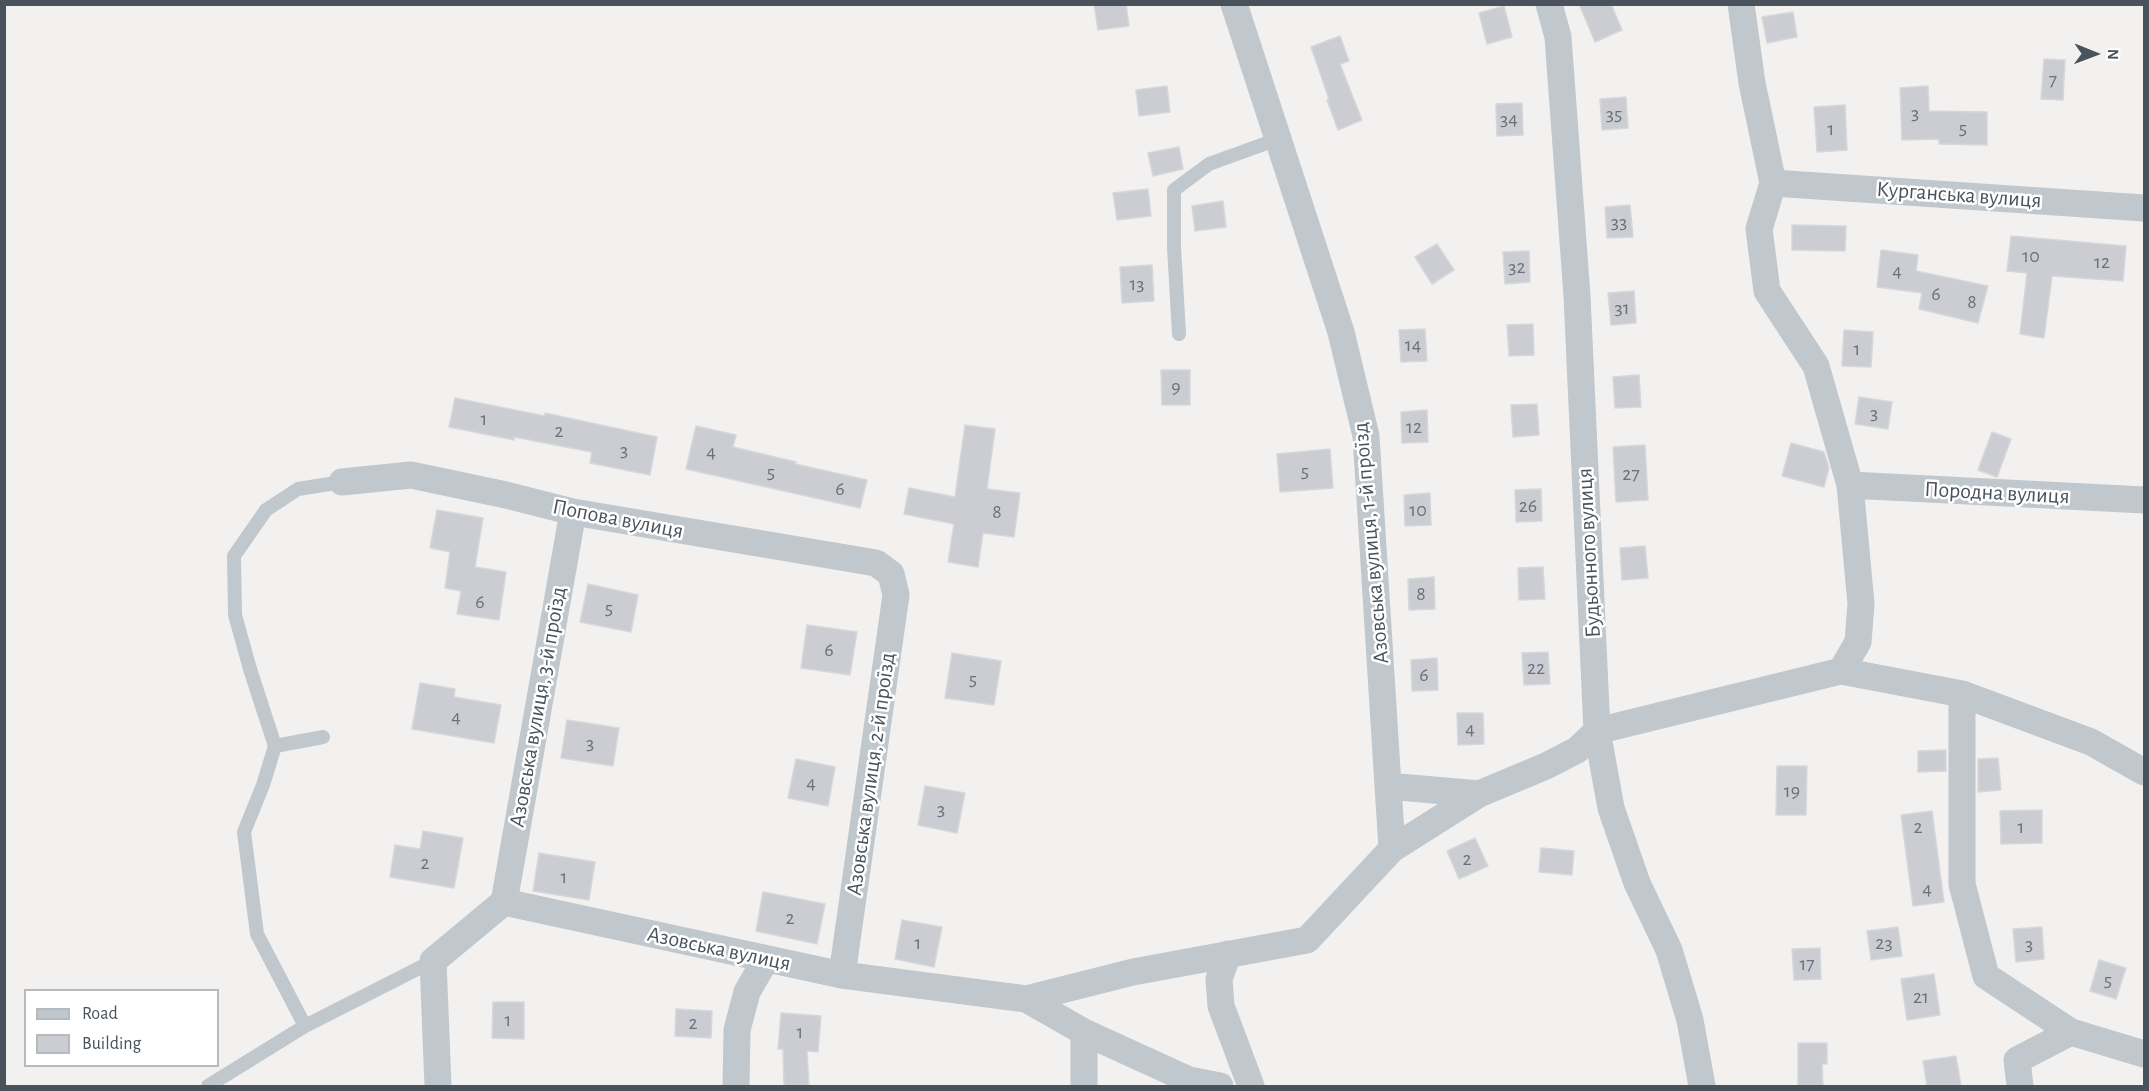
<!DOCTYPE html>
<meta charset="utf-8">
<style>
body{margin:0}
#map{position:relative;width:2149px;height:1091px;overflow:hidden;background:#f2f1f0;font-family:"Alegreya Sans",sans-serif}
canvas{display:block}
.frame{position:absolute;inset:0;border:6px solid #4a535b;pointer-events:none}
.legend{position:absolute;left:24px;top:989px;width:195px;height:78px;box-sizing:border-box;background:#fff;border:2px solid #b7babd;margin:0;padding:8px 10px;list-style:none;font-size:18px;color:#4a535b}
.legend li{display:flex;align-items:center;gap:12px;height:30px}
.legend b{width:30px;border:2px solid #b7babd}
.north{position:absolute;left:2065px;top:24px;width:60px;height:60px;-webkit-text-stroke:4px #fff;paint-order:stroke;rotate:91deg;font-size:16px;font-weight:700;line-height:24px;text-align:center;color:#4a535b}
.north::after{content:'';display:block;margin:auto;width:21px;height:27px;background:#4a535b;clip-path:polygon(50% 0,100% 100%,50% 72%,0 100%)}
</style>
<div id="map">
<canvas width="2149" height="1091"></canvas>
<div class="frame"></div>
<ul class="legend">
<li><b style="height:8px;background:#c0c7cd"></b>Road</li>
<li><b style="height:16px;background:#cbcdd2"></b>Building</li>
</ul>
<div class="north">N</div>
</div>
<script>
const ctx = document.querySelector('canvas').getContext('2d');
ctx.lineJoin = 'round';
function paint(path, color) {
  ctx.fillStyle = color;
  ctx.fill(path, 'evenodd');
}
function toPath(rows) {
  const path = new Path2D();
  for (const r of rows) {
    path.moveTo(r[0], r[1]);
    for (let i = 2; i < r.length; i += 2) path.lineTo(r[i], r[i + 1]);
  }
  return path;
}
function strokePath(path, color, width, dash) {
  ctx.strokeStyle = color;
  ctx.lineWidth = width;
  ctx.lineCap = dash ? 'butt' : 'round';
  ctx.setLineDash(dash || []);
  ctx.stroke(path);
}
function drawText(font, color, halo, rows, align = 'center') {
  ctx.font = font + ' "Alegreya Sans",sans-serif';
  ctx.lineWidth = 5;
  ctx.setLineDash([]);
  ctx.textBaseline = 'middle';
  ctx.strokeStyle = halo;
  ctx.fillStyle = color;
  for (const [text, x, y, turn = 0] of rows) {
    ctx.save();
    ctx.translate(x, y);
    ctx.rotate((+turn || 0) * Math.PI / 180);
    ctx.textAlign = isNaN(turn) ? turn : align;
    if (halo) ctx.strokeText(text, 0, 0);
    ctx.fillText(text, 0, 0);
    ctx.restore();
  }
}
const building = toPath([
 [1094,4,1126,4,1129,26,1098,30,1094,4],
 [1579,4,1611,4,1622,30,1595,42,1579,4],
 [1504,6,1512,37,1487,44,1479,13,1504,6],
 [1793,12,1797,37,1767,43,1762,17,1793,12],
 [1340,36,1349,61,1340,64,1362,120,1338,130,1327,100,1329,99,1311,47,1340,36],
 [2044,59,2065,60,2063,100,2041,99,2044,59],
 [1167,86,1170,112,1139,116,1136,90,1167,86],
 [1928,86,1929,111,1987,112,1987,145,1939,144,1939,139,1902,140,1900,88,1928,86],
 [1626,97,1628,128,1602,130,1600,99,1626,97],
 [1522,103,1523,135,1497,136,1496,104,1522,103],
 [1845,105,1847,150,1817,152,1814,107,1845,105],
 [1179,147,1183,169,1153,176,1148,153,1179,147],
 [1148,189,1151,216,1117,220,1113,193,1148,189],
 [1223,201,1226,227,1195,231,1192,206,1223,201],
 [1630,205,1633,237,1607,238,1605,207,1630,205],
 [1792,225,1846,226,1845,251,1792,250,1792,225],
 [2011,236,2126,246,2123,281,2052,276,2044,338,2020,334,2027,273,2007,271,2011,236],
 [1437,244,1454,270,1432,284,1415,257,1437,244],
 [1881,250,1918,255,1916,271,1988,286,1978,323,1919,309,1922,293,1877,287,1881,250],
 [1529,251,1530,282,1505,284,1503,252,1529,251],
 [1152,265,1154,301,1122,303,1120,267,1152,265],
 [1634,291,1636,323,1611,325,1608,293,1634,291],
 [1533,324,1534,355,1509,356,1507,325,1533,324],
 [1425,329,1427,361,1401,362,1399,330,1425,329],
 [1844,330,1873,332,1871,367,1842,366,1844,330],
 [1161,370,1190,370,1190,405,1162,405,1161,370],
 [1639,375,1641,407,1615,408,1613,377,1639,375],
 [1859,397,1892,402,1888,429,1855,424,1859,397],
 [455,398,545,416,545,413,657,437,650,475,590,463,592,452,514,437,514,440,449,427,455,398],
 [1537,404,1539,435,1513,437,1511,405,1537,404],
 [1427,410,1428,442,1402,443,1401,412,1427,410],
 [965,425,995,429,987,489,1020,493,1014,537,983,533,978,567,948,562,954,524,904,514,909,488,955,497,965,425],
 [696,426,736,435,733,447,796,462,795,464,867,480,860,508,686,469,696,426],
 [1992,432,2011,439,1997,477,1978,470,1992,432],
 [1791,443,1824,452,1829,468,1824,487,1782,476,1791,443],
 [1645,445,1648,500,1616,502,1613,447,1645,445],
 [1330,449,1333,488,1280,492,1277,454,1330,449],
 [1541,489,1542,521,1516,522,1515,490,1541,489],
 [1430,493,1431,525,1405,526,1404,495,1430,493],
 [437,510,483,518,475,567,506,572,499,620,457,614,461,591,445,588,450,552,430,548,437,510],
 [1645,546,1648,578,1622,580,1620,548,1645,546],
 [1543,567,1545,599,1519,600,1518,568,1543,567],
 [1434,577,1435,609,1409,610,1408,579,1434,577],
 [588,584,638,595,631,632,580,622,588,584],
 [807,625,857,632,850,675,801,668,807,625],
 [1548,652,1550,684,1524,685,1522,653,1548,652],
 [952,653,1001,661,994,705,945,698,952,653],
 [1437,658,1438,690,1412,691,1411,660,1437,658],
 [420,683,455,689,454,697,501,705,494,743,412,729,420,683],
 [1457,713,1483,713,1484,744,1458,745,1457,713],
 [567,720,619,728,613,766,561,758,567,720],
 [1946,750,1946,771,1918,772,1918,751,1946,750],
 [1998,758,2001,790,1978,792,1978,759,1998,758],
 [796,759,835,767,828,806,788,798,796,759],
 [1777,766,1807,766,1806,815,1776,815,1777,766],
 [925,786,965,793,957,833,918,825,925,786],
 [2042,810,2042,843,2001,844,2000,811,2042,810],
 [1932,811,1944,902,1913,906,1901,815,1932,811],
 [423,831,463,838,454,888,390,877,395,845,420,849,423,831],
 [1475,838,1488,866,1459,879,1447,851,1475,838],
 [1541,848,1574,851,1572,875,1539,872,1541,848],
 [539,853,595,862,589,900,533,891,539,853],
 [763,892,825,904,817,944,756,931,763,892],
 [902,920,942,927,934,967,895,959,902,920],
 [1898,927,1902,956,1871,960,1867,931,1898,927],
 [2042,927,2044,959,2016,962,2013,929,2042,927],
 [1820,948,1821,979,1794,980,1792,949,1820,948],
 [2099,960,2126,968,2116,999,2090,991,2099,960],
 [1934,974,1940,1015,1907,1020,1901,979,1934,974],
 [493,1002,524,1002,524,1039,492,1038,493,1002],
 [676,1009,712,1011,711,1038,675,1036,676,1009],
 [781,1013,821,1016,818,1052,807,1051,809,1086,784,1086,783,1049,778,1049,781,1013],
 [1798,1043,1827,1043,1827,1064,1822,1064,1823,1086,1798,1086,1798,1043],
 [1956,1056,1961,1086,1927,1086,1923,1061,1956,1056]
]);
const lane = toPath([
 [1179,334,1174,247,1174,190,1209,164,1278,139],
 [275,746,323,737],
 [305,1026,257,934,244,832,263,785,275,746,250,669,235,615,234,556,266,510,298,489,342,482],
 [208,1086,305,1026,433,961]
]);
const street = toPath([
 [1234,4,1341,332,1366,436,1392,849],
 [1549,4,1558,37,1577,296,1597,731,1611,808,1637,883,1669,950,1690,1020,1702,1086],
 [1741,4,1752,83,1773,183,1759,229,1767,291,1816,366,1850,485,1861,604,1858,642,1841,671],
 [1773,183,2144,208],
 [342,482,411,475,506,495,573,512,876,563,891,574,896,595,842,975],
 [1850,485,2144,500],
 [1962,694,1962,884,1986,976,2071,1032,2017,1060,2020,1086],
 [1388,786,1479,794],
 [504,902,573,512],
 [1228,954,1219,979,1221,1006,1251,1086],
 [1026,999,1084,1032,1189,1080,1220,1086],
 [1084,1032,1084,1086],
 [2071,1032,2144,1054],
 [438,1086,433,961,504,902,842,975,1026,999,1133,972,1307,940,1392,849,1479,794,1546,766,1577,750,1597,731,1841,671,1962,694,2091,742,2144,772],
 [736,1086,737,1030,747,992,766,959]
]);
const numberNames = [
 ["7",2053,80],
 ["3",1915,113],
 ["35",1614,114],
 ["34",1509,119],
 ["5",1963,128],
 ["1",1831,129],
 ["33",1619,222],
 ["10",2031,256],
 ["12",2102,262],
 ["32",1517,267],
 ["4",1897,271],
 ["13",1137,284],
 ["6",1936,294],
 ["8",1972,302],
 ["31",1622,308],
 ["14",1413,345],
 ["1",1857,349],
 ["9",1176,387],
 ["3",1874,413],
 ["1",484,419],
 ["12",1414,427],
 ["2",559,431],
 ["3",624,450],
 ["4",711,452],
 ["5",1305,471],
 ["5",771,472],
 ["27",1631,474],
 ["6",840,489],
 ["26",1528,506],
 ["10",1418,510],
 ["8",997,512],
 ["8",1421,594],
 ["6",480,602],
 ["5",609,608],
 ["6",829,650],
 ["22",1536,668],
 ["6",1424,675],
 ["5",973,679],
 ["4",456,717],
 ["4",1470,729],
 ["3",590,743],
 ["4",811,783],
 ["19",1792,791],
 ["3",941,809],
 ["2",1918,827],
 ["1",2021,827],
 ["2",1467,859],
 ["2",425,863],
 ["1",564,877],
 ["4",1927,889],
 ["2",790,918],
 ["1",918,943],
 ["23",1884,943],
 ["3",2029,944],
 ["17",1807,964],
 ["5",2108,980],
 ["21",1921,997],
 ["1",508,1020],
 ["2",693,1023],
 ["1",800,1032]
];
const streetNames = [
 ["Курганська вулиця",1959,195,4],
 ["Породна вулиця",1997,493,3],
 ["Попова вулиця",618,519,11],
 ["Азовська вулиця, 1-й проїзд",1371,543,-95],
 ["Будьонного вулиця",1589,553,-93],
 ["Азовська вулиця, 3-й проїзд",538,707,-80],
 ["Азовська вулиця, 2-й проїзд",871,774,-82],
 ["Азовська вулиця",719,949,12]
];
paint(building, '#cbcdd2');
strokePath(building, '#d5d7db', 1.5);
strokePath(lane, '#c0c7cd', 14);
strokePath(street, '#c0c7cd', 27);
drawText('20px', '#6a7279', null, numberNames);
drawText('22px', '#4a535b', '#fff', streetNames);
</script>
